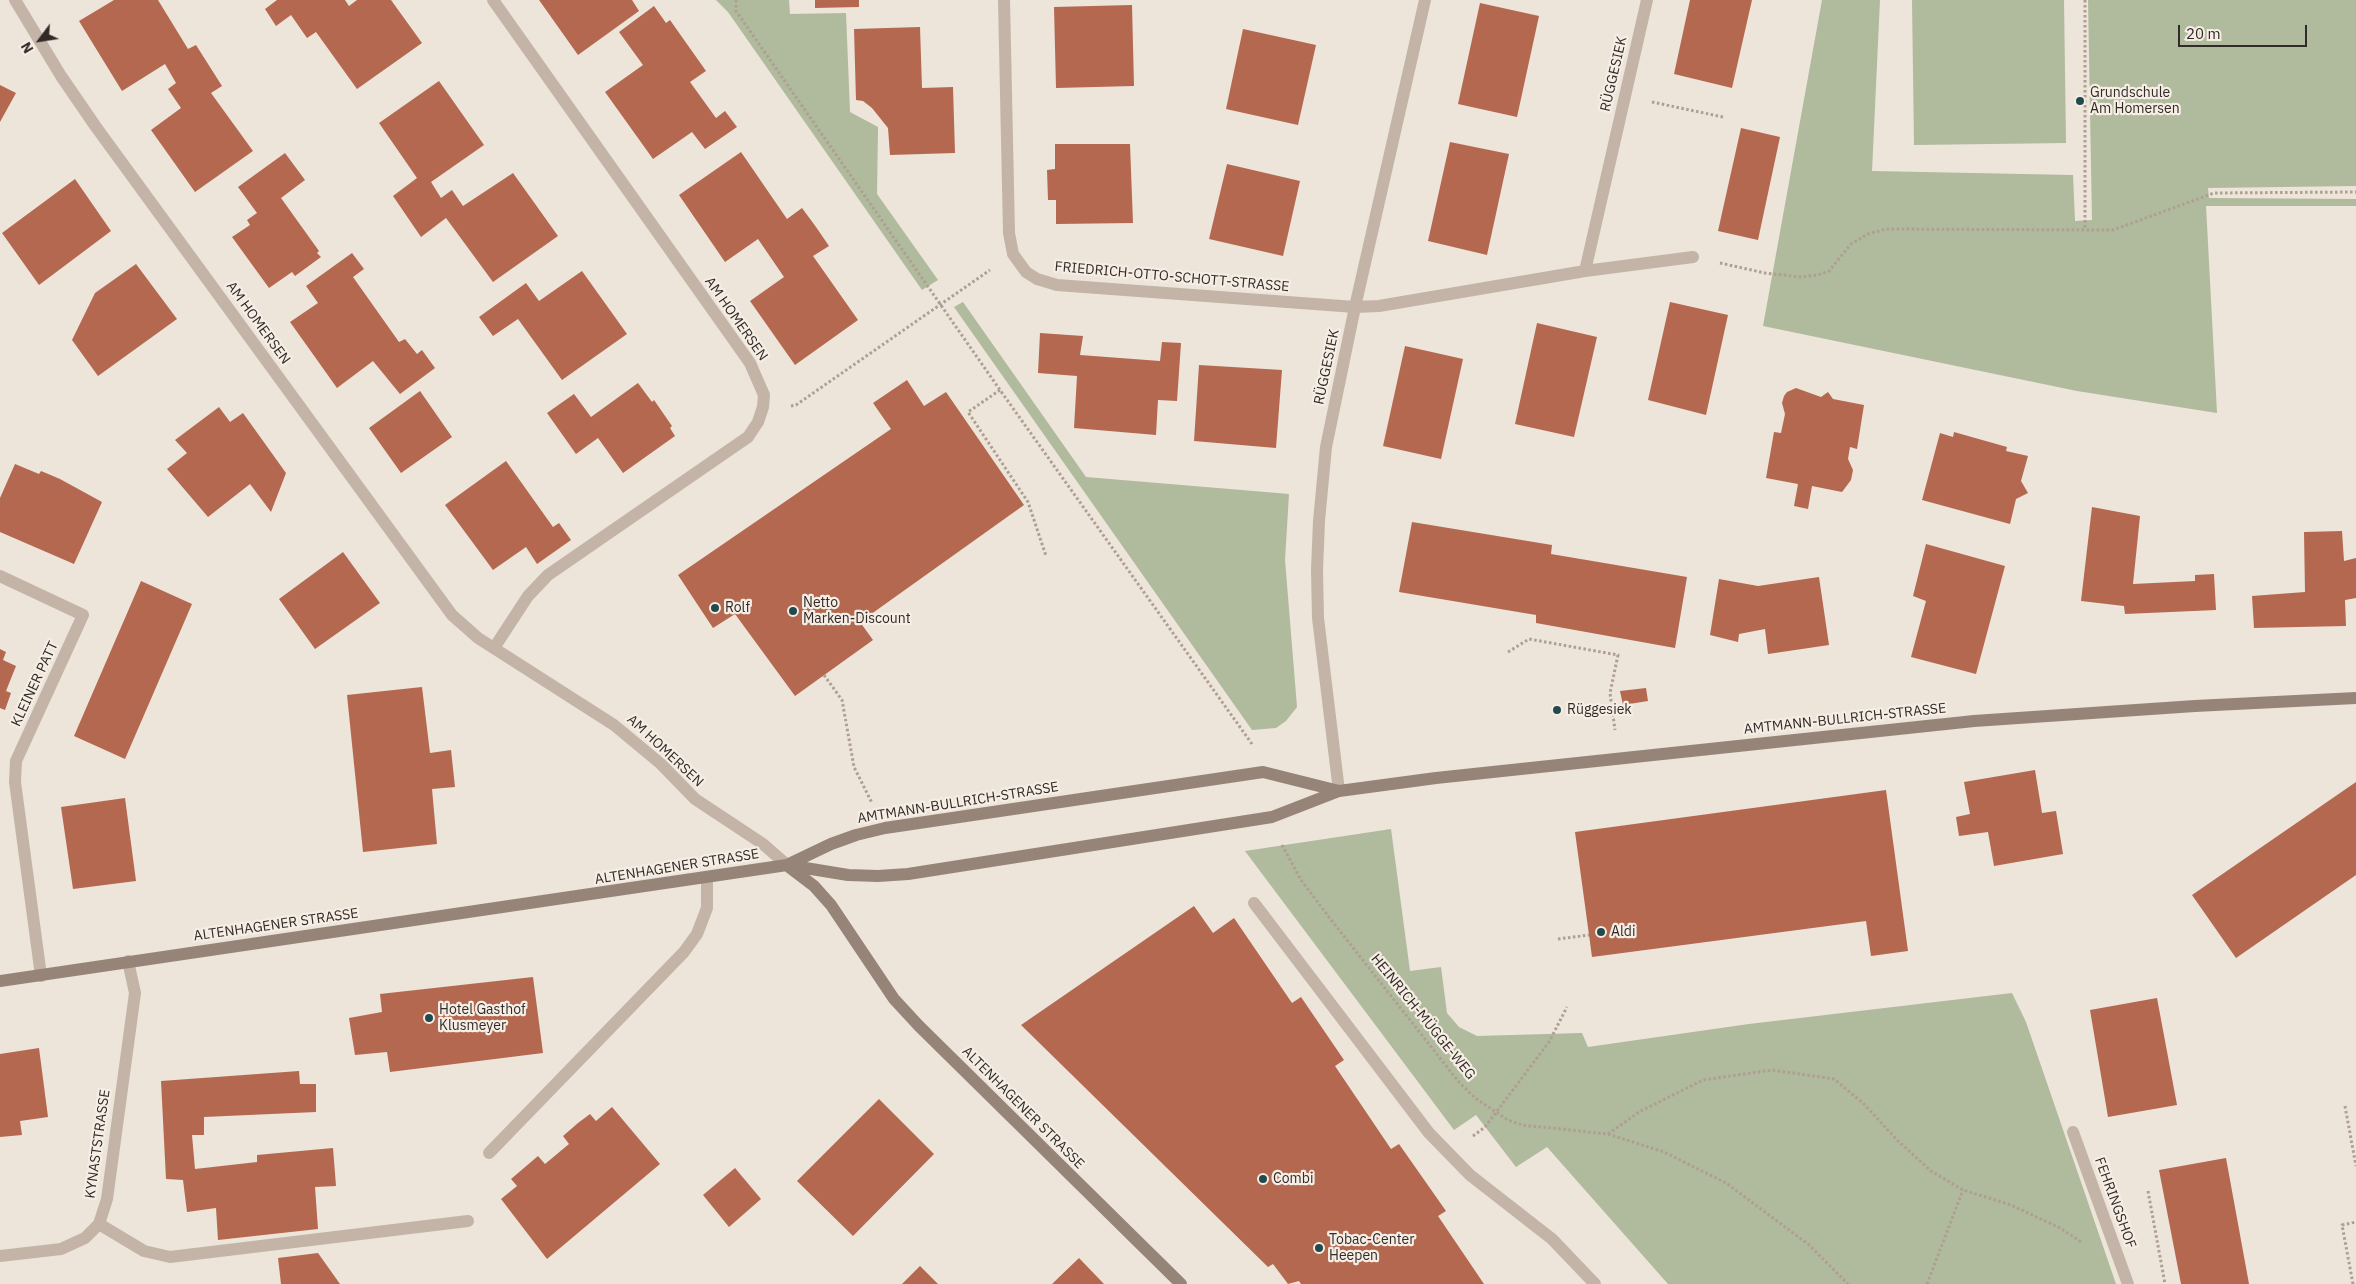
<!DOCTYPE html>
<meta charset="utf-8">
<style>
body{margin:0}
#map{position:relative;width:2356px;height:1284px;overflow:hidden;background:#ede4da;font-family:"IBM Plex Sans",sans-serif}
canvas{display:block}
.north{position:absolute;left:15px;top:15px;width:50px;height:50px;-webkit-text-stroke:4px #f6eee5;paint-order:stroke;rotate:239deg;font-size:14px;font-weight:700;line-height:20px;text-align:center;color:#312a27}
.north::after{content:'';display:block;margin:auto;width:18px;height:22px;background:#312a27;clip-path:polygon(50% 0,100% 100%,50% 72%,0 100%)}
.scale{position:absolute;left:2178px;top:25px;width:129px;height:22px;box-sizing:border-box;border:2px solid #312a27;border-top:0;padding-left:6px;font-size:15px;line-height:18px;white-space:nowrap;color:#312a27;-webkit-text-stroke:4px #f6eee5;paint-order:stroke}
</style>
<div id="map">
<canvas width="2356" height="1284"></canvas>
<div class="north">N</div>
<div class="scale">20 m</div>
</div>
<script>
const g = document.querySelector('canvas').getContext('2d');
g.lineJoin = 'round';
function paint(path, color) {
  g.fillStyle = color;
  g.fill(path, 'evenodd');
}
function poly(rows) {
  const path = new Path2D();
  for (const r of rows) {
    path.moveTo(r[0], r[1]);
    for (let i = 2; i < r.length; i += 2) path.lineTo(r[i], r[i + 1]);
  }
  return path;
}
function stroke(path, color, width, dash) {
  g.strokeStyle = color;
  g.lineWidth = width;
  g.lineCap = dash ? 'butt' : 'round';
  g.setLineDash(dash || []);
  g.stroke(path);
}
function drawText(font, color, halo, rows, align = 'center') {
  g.font = font + ' "IBM Plex Sans",sans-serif';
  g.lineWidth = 4.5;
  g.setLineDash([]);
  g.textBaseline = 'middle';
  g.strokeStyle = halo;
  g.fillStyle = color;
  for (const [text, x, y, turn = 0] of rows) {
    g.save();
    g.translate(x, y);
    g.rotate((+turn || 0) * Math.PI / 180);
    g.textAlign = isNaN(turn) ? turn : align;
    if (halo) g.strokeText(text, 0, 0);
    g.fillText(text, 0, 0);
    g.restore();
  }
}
const green = poly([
 [716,0,789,0,790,14,846,13,850,112,878,127,877,194,938,280,922,290,728,12],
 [1822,0,1880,0,1872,171,2073,175,2075,221,2092,220,2088,0,2356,0,2356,186,2208,188,2209,198,2356,199,2356,206,2206,206,2217,413,2077,391,1763,326],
 [1912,0,2064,0,2066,143,1914,145],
 [963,302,1086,477,1289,494,1285,560,1297,707,1286,721,1276,728,1252,730,954,307],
 [1391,829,1410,971,1441,967,1447,1013,1459,1027,1477,1036,1582,1033,1588,1047,1749,1024,2012,993,2026,1022,2116,1284,1668,1284,1547,1147,1516,1167,1476,1115,1454,1130,1245,851]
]);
const building = poly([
 [114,0,158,0,188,49,196,45,222,86,211,93,253,151,195,192,151,130,181,108,168,89,176,83,165,64,122,91,79,21],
 [277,0,345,0,349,6,357,0,391,0,422,43,357,89,316,32,307,38,291,15,276,26,265,9],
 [539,0,632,0,639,11,578,55],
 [815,0,859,0,859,7,815,8],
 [1690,0,1752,0,1732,88,1674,74],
 [1480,3,1539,16,1517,117,1458,104],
 [1132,5,1134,86,1056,88,1054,7],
 [654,6,666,23,670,20,706,71,690,82,716,118,725,111,737,127,705,149,692,132,653,159,605,92,643,65,619,32],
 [920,27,922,88,953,87,955,153,890,155,888,128,872,108,863,101,856,100,854,29],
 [1243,29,1316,45,1298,125,1226,109],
 [439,81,484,145,431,182,441,198,452,190,463,206,513,173,558,236,493,282,446,218,421,237,393,196,417,178,379,123],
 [0,85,16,93,0,122],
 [1741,128,1780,137,1758,240,1718,231],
 [1450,142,1509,154,1487,255,1428,241],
 [1055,144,1130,144,1133,223,1056,224,1056,200,1048,200,1047,170,1055,169],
 [741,152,787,219,802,208,816,227,829,246,813,256,858,320,795,365,750,301,784,277,758,239,725,262,679,195],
 [285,153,305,180,281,198,319,251,317,253,321,257,295,276,292,272,269,288,232,237,250,225,247,220,257,213,238,187],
 [1227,164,1300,181,1283,256,1209,239],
 [75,179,111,231,39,285,2,233],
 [352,253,364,269,353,277,399,342,405,339,417,354,422,350,435,368,400,394,373,361,337,388,290,322,318,303,306,286],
 [136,264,177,319,98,376,72,340,95,293],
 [582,271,627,334,562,380,518,319,493,336,479,317,526,283,539,301],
 [1670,302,1728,315,1706,415,1648,400],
 [1537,323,1597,337,1574,437,1515,424],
 [1040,333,1083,336,1080,355,1160,361,1162,342,1181,343,1177,401,1158,400,1156,435,1074,428,1077,376,1038,373],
 [1405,346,1463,359,1441,459,1383,446],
 [1199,365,1282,370,1276,448,1194,441],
 [907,380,924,406,946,392,1024,505,860,622,873,640,795,696,735,614,713,628,678,575,891,429,873,403],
 [638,383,652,402,654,400,672,426,670,428,675,436,623,473,598,438,576,454,547,413,574,394,591,417],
 [1796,388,1821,397,1828,392,1833,399,1864,405,1857,449,1850,447,1848,459,1853,470,1851,480,1842,492,1812,486,1808,509,1794,506,1798,484,1766,478,1774,432,1781,433,1785,414,1782,403,1784,396,1787,392],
 [420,391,452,437,401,473,369,428],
 [219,407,230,422,243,413,286,473,271,512,250,484,208,517,167,469,187,453,175,440],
 [1954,432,2007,447,2006,451,2028,456,2021,481,2028,493,2016,499,2010,524,1922,500,1940,433,1953,437],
 [506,461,553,527,559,523,571,540,537,564,526,547,493,570,445,505],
 [15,464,39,474,41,471,60,479,102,502,74,564,0,532,0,498],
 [2092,507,2140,516,2133,584,2195,581,2195,575,2214,574,2216,610,2125,614,2124,606,2081,601],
 [1412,522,1552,545,1551,554,1687,577,1675,648,1536,623,1536,615,1399,592],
 [2342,531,2344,561,2356,558,2356,598,2345,600,2346,626,2254,628,2252,596,2305,592,2304,532],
 [1926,544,2005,566,1976,674,1911,657,1926,601,1913,596],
 [343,552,380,603,315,649,279,599],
 [1819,577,1829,645,1768,654,1765,629,1739,634,1738,642,1710,635,1719,579,1758,586],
 [141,581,192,604,125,759,74,736],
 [0,649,6,652,3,660,16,666,6,691,11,693,5,710,0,708],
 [422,687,430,753,451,750,455,787,432,789,437,844,363,852,347,695],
 [1646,688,1648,701,1623,705,1620,691],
 [2035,770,2042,813,2056,811,2063,854,1994,866,1988,832,1959,836,1956,817,1970,814,1964,782],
 [2356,782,2356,875,2236,958,2192,895],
 [1886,790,1908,951,1871,956,1866,921,1592,957,1575,832],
 [125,798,136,881,73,889,61,807],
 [1194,906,1213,933,1234,918,1292,1003,1301,997,1344,1060,1335,1066,1391,1149,1399,1144,1446,1211,1438,1216,1484,1284,1301,1284,1299,1281,1288,1284,1273,1264,1268,1267,1021,1025],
 [533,977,543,1053,390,1072,387,1052,355,1055,349,1018,382,1012,380,994],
 [2157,998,2177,1105,2108,1117,2090,1010],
 [39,1048,48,1117,20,1121,22,1135,0,1137,0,1054],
 [299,1071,300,1084,316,1084,316,1112,204,1117,204,1135,192,1135,195,1169,257,1162,257,1155,333,1148,336,1186,315,1187,318,1229,218,1240,216,1208,187,1212,183,1180,166,1179,161,1081],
 [879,1099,934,1154,853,1236,797,1181],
 [612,1107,660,1164,547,1259,501,1199,517,1186,511,1179,538,1156,545,1164,569,1144,563,1136,578,1123,590,1114,596,1121],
 [2226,1158,2249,1284,2181,1284,2159,1170],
 [735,1168,761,1199,729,1227,703,1195],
 [318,1253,340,1284,281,1284,278,1258],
 [1079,1258,1104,1284,1052,1284],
 [920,1266,938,1284,902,1284]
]);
const path = poly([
 [736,0,736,11,1000,390,1252,744],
 [2085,0,2085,229],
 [1652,102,1723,117],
 [1720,263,1765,273,1801,277,1818,275,1829,271,1851,244,1868,234,1886,229,2113,230,2214,193,2356,192],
 [1000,390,968,412,1028,502,1046,556],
 [791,406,796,405,990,270],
 [1508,652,1529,639,1618,655,1610,693,1615,730],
 [824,675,842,700,854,767,872,803],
 [1282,845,1301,880,1332,921,1458,1081,1475,1098,1508,1120,1522,1125,1608,1134,1664,1152,1726,1183,1808,1244,1848,1284],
 [1558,939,1589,935],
 [2345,1106,2356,1166],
 [1608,1134,1639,1112,1703,1080,1772,1070,1834,1079,1864,1104,1897,1140,1931,1171,1963,1190,2011,1205,2060,1228,2081,1242],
 [1473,1136,1485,1127,1549,1042,1567,1007],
 [2148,1191,2165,1284],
 [1927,1284,1963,1190],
 [2353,1284,2342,1225,2356,1222]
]);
const lane = poly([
 [1585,271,1647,0],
 [1355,307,1379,306,1585,271,1693,257],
 [1254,903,1429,1133,1470,1175,1552,1239,1595,1284],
 [489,1153,684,952,697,934,707,908,707,877],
 [99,1224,144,1251,170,1257,468,1221]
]);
const street = poly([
 [15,0,61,76,96,127,452,615,478,638,614,725,661,764,695,799,763,844,787,865],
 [493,0,750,363,764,395,763,407,758,422,748,437,548,575,528,596,494,648],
 [1004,0,1009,233,1013,254,1026,272,1037,279,1057,285,1355,307],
 [0,576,83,615,16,761,15,782,41,976],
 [1339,791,1318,618,1317,570,1319,521,1326,447,1355,307,1425,0],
 [2073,1132,2128,1284],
 [0,1256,61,1249,85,1238,99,1224,107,1199,135,993,128,961]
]);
const secondary = poly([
 [787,865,848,875,878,876,908,874,1272,817,1339,791,1436,778,1974,721,2195,706,2356,698],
 [789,867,814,886,831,905,894,999,919,1026,1181,1284],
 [0,981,787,865,831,844,856,835,885,828,1263,772,1339,791]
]);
const markers = [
 [2080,101,5,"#224a4c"],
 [715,608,5,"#224a4c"],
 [793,611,5,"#224a4c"],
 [1557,710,5,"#224a4c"],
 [1601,932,5,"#224a4c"],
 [429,1018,5,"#224a4c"],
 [1263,1179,5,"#224a4c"],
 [1319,1248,5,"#224a4c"]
];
const streetNames = [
 ["RÜGGESIEK",1614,74,-77],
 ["FRIEDRICH-OTTO-SCHOTT-STRASSE",1172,277,5],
 ["AM HOMERSEN",736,319,55],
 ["AM HOMERSEN",258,323,54],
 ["RÜGGESIEK",1327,367,-78],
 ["KLEINER PATT",35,684,-65],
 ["AMTMANN-BULLRICH-STRASSE",1845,719,-6],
 ["AM HOMERSEN",665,751,43],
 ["AMTMANN-BULLRICH-STRASSE",958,803,-9],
 ["ALTENHAGENER STRASSE",677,867,-9],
 ["ALTENHAGENER STRASSE",276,925,-8],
 ["HEINRICH-MÜGGE-WEG",1423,1017,51],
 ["ALTENHAGENER STRASSE",1023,1108,45],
 ["KYNASTSTRASSE",98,1144,-82],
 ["FEHRINGSHOF",2115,1203,70]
];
const poiNames = [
 ["Grundschule",2090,93],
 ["Am Homersen",2090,109],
 ["Netto",803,603],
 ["Marken-Discount",803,619],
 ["Rolf",725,608],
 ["Rüggesiek",1567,710],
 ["Aldi",1611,932],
 ["Hotel Gasthof",439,1010],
 ["Klusmeyer",439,1026],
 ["Combi",1273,1179],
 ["Tobac-Center",1329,1240],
 ["Heepen",1329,1256]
];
paint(green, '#b0ba9c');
paint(building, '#b46850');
stroke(path, '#af9e92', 3, [2.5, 2.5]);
stroke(lane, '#c3b4a7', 12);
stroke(street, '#c3b4a7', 12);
stroke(secondary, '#968479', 12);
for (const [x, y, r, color] of markers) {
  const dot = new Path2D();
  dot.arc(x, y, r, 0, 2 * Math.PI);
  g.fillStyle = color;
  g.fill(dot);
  stroke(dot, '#f6eee5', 2);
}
drawText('14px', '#312a27', '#f6eee5', streetNames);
drawText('14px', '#312a27', '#f6eee5', poiNames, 'left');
</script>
